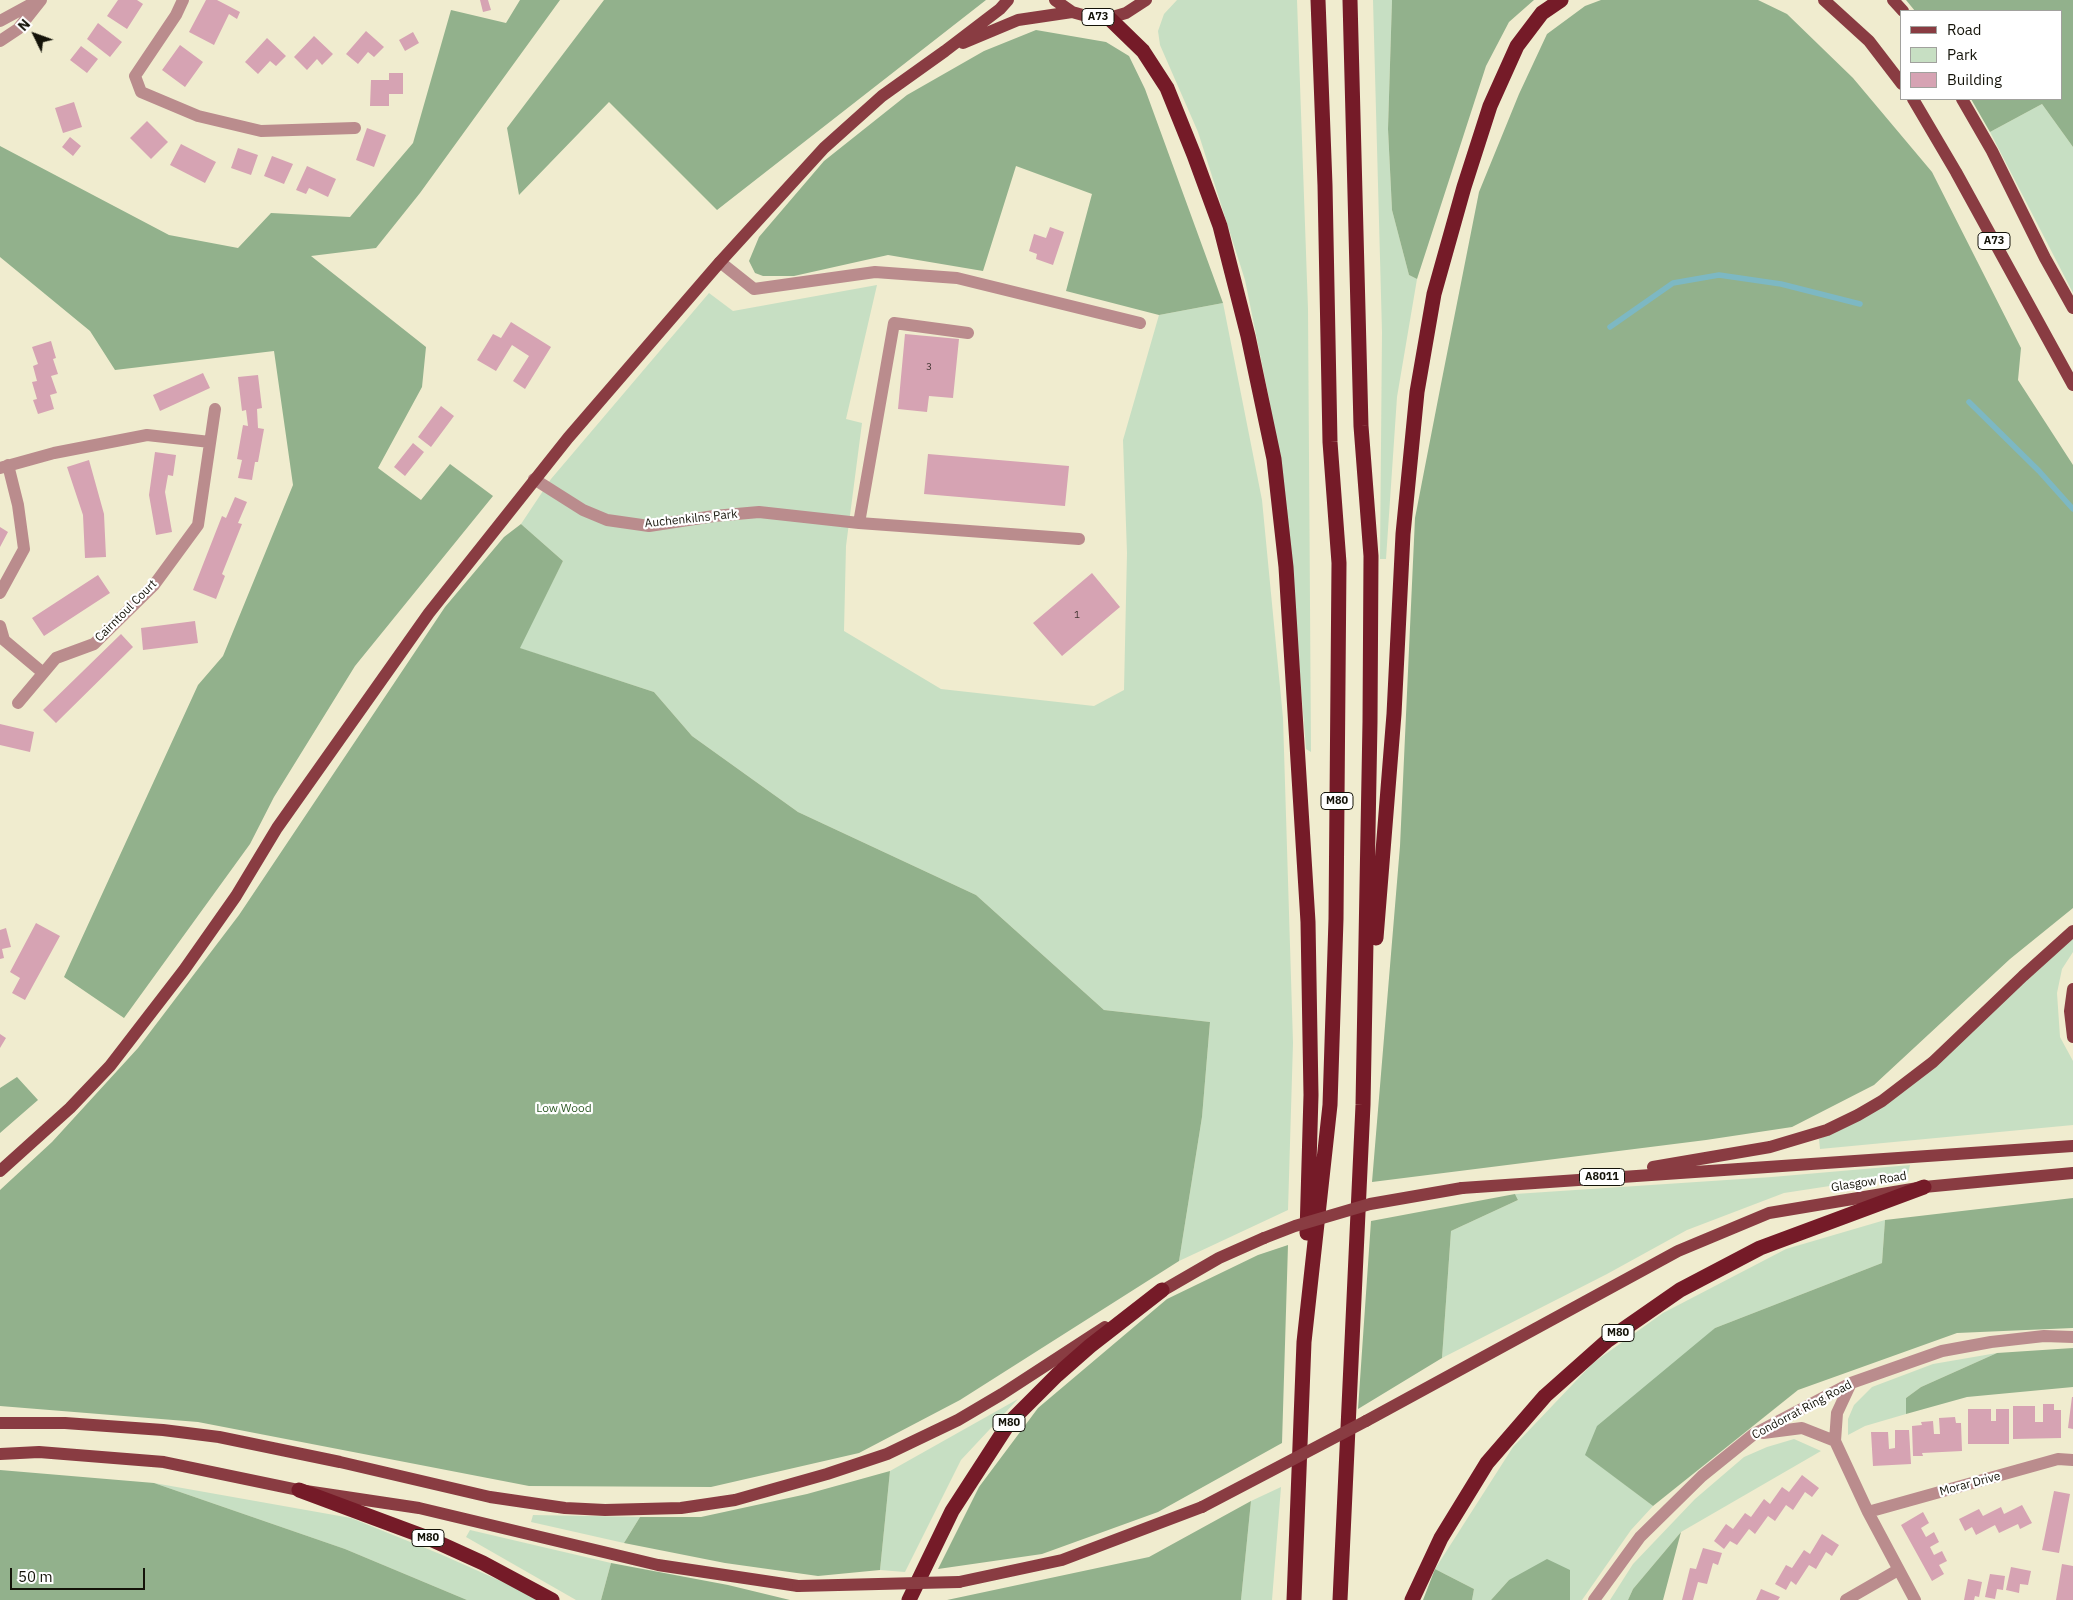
<!DOCTYPE html>
<style>
body{margin:0}
#map{position:relative;width:2073px;height:1600px;overflow:hidden;background:#f0eccf;font-family:"IBM Plex Sans",sans-serif}
canvas{display:block}
.legend{position:absolute;left:1900px;top:10px;width:162px;height:90px;box-sizing:border-box;background:#fff;border:1px solid #a1a19d;margin:0;padding:6px 9px;list-style:none;font-size:15px;color:#141309}
.legend li{display:flex;align-items:center;gap:10px;height:25px}
.legend b{width:25px;border:1px solid #a1a19d}
.north{position:absolute;left:10px;top:10px;width:50px;height:50px;-webkit-text-stroke:4px #fff;paint-order:stroke;rotate:312deg;font-size:14px;font-weight:700;line-height:20px;text-align:center;color:#141309}
.north::after{content:'';display:block;margin:auto;width:18px;height:22px;background:#141309;clip-path:polygon(50% 0,100% 100%,50% 72%,0 100%)}
.scale{position:absolute;left:10px;top:1568px;width:135px;height:22px;box-sizing:border-box;border:2px solid #141309;border-top:0;padding-left:6px;font-size:15px;line-height:18px;white-space:nowrap;color:#141309;-webkit-text-stroke:4px #fff;paint-order:stroke}
</style>
<div id="map">
<canvas width="2073" height="1600"></canvas>
<ul class="legend">
<li><b style="height:6px;background:#893c42"></b>Road</li>
<li><b style="height:14px;background:#c7dfc3"></b>Park</li>
<li><b style="height:14px;background:#d6a3b3"></b>Building</li>
</ul>
<div class="north">N</div>
<div class="scale">50 m</div>
</div>
<script>
const g = document.querySelector('canvas').getContext('2d');
g.lineJoin = 'round';
function paint(path, color) {
  g.fillStyle = color;
  g.fill(path, 'evenodd');
}
function poly(rows) {
  const path = new Path2D();
  for (const r of rows) {
    path.moveTo(r[0], r[1]);
    for (let i = 2; i < r.length; i += 2) path.lineTo(r[i], r[i + 1]);
  }
  return path;
}
function stroke(path, color, width, dash) {
  g.strokeStyle = color;
  g.lineWidth = width;
  g.lineCap = dash ? 'butt' : 'round';
  g.setLineDash(dash || []);
  g.stroke(path);
}
function drawText(font, color, halo, rows, align = 'center') {
  g.font = font + ' "IBM Plex Sans",sans-serif';
  g.lineWidth = 4.5;
  g.setLineDash([]);
  g.textBaseline = 'middle';
  g.strokeStyle = halo;
  g.fillStyle = color;
  for (const [text, x, y, turn = 0] of rows) {
    g.save();
    g.translate(x, y);
    g.rotate((+turn || 0) * Math.PI / 180);
    g.textAlign = isNaN(turn) ? turn : align;
    if (halo) g.strokeText(text, 0, 0);
    g.fillText(text, 0, 0);
    g.restore();
  }
}
const green = poly([
 [1177,0,1297,0,1308,309,1311,752,1306,749,1289,537,1269,399,1245,280,1198,132,1160,45,1158,31,1164,14],
 [1373,0,1392,0,1388,129,1392,210,1409,275,1417,279,1397,397,1386,559,1380,559,1382,332],
 [2042,104,2073,147,2073,293,1990,132],
 [877,285,846,419,862,423,846,546,844,631,941,689,1094,706,1124,690,1127,553,1123,440,1159,315,1223,303,1262,500,1283,718,1293,1043,1288,1210,1179,1261,1202,1117,1210,1022,1104,1010,976,895,798,812,692,736,654,692,519,648,563,561,521,524,551,479,709,293,733,311],
 [2073,936,2073,952,2062,969,2057,993,2060,1037,2073,1061,2073,1125,1820,1149,1819,1139,1853,1123],
 [1910,1165,1908,1174,1784,1193,1687,1230,1607,1274,1442,1358,1451,1231,1518,1200,1515,1194,1772,1177],
 [1885,1220,1882,1263,1715,1328,1586,1455,1653,1506,1631,1530,1582,1600,1570,1600,1570,1570,1509,1580,1491,1600,1472,1600,1474,1589,1435,1569,1513,1447,1593,1363,1663,1313,1786,1249],
 [1997,1353,1921,1387,1906,1398,1906,1414,1865,1426,1848,1435,1848,1419,1854,1405,1872,1387,1933,1364],
 [1018,1399,961,1460,905,1572,880,1570,890,1471],
 [1794,1439,1821,1451,1681,1532,1633,1589,1628,1600,1610,1600,1633,1564,1695,1499,1744,1457,1767,1447],
 [154,1483,351,1518,440,1554,530,1594,538,1600,467,1600,345,1549],
 [1281,1487,1272,1600,1241,1600,1251,1501],
 [533,1515,640,1517,624,1543,531,1522],
 [470,1530,611,1563,601,1600,576,1600,466,1537]
]);
const forest = poly([
 [520,0,560,0,420,193,376,248,311,256,426,347,422,387,378,468,421,500,450,464,493,496,355,666,274,797,250,844,124,1018,64,977,198,685,223,656,293,485,274,351,115,370,90,331,0,257,0,146,169,235,238,248,271,213,350,217,413,143,451,10,506,23],
 [604,0,986,0,717,210,609,102,519,195,507,128],
 [1392,0,1534,0,1509,22,1486,66,1417,279,1409,275,1392,210,1388,129],
 [1601,0,1758,0,1787,14,1853,78,1932,172,2021,348,2018,380,2073,465,2073,908,2010,959,1874,1085,1792,1127,1706,1140,1372,1182,1400,846,1415,518,1441,384,1479,192,1519,94,1547,34,1585,6],
 [1906,0,2073,0,2073,147,2042,104,1990,132,1971,99,2062,99,2062,11,1915,11],
 [1036,30,1106,42,1129,56,1145,89,1223,303,1159,315,1066,291,1092,194,1016,166,983,271,888,255,794,276,763,276,755,273,749,261,759,237,824,161,907,95,984,51],
 [521,524,563,561,520,648,654,692,692,736,798,812,976,895,1104,1010,1210,1022,1202,1117,1179,1261,960,1400,859,1453,711,1487,529,1486,198,1422,0,1406,0,1190,52,1142,138,1048,239,915,445,607,504,537],
 [17,1077,38,1100,0,1133,0,1088],
 [1515,1194,1518,1200,1451,1231,1442,1358,1358,1409,1371,1221],
 [2073,1198,2073,1328,1957,1333,1798,1390,1653,1506,1585,1455,1597,1426,1715,1328,1882,1263,1885,1220],
 [1288,1245,1282,1443,1158,1512,1042,1554,938,1569,979,1487,1038,1408,1167,1299,1258,1255],
 [2073,1348,2073,1387,1967,1397,1906,1414,1906,1398,1921,1387,1997,1353],
 [0,1470,154,1483,345,1549,467,1600,0,1600],
 [890,1471,880,1570,818,1576,725,1563,624,1543,640,1517,701,1517,807,1494],
 [1251,1501,1241,1600,947,1600,1149,1557],
 [1681,1532,1663,1600,1628,1600,1633,1589],
 [1547,1559,1570,1570,1570,1600,1491,1600,1509,1580],
 [611,1563,728,1585,790,1600,601,1600],
 [1435,1569,1474,1589,1472,1600,1423,1600]
]);
const stream = poly([
 [1610,327,1673,283,1719,275,1781,284,1860,304],
 [1969,402,2039,471,2073,509]
]);
const building = poly([
 [118,0,137,0,143,4,127,29,107,16],
 [206,0,217,0,240,12,237,19,229,14,214,45,189,32],
 [480,0,488,0,491,10,483,12],
 [98,23,122,42,110,57,87,39],
 [366,31,384,47,374,57,368,52,358,64,346,54],
 [413,32,419,43,405,51,399,40],
 [314,36,333,54,322,65,317,59,307,70,294,57],
 [267,38,286,56,276,66,270,61,258,74,245,62],
 [180,45,203,62,185,87,162,70],
 [81,46,98,59,87,73,70,60],
 [389,73,403,73,403,94,389,94,389,106,370,106,371,80,389,80],
 [74,102,82,127,63,133,55,108],
 [147,121,168,142,151,159,130,138],
 [367,128,386,135,374,167,356,160],
 [70,137,81,146,73,156,62,147],
 [181,144,216,162,205,183,170,165],
 [238,148,258,155,251,175,231,168],
 [272,156,293,164,284,184,264,176],
 [307,166,336,179,328,197,309,188,306,194,296,190],
 [1050,227,1064,232,1053,265,1036,259,1037,254,1029,251,1034,234,1046,238],
 [511,322,551,347,525,389,513,381,529,356,512,345,496,371,477,360,493,334,501,338],
 [905,334,959,339,953,398,929,396,927,412,898,409],
 [51,341,56,358,53,359,58,374,51,376,57,393,50,395,54,409,38,414,33,400,37,399,32,382,37,381,33,366,38,364,32,347],
 [203,373,210,388,160,411,153,395],
 [258,375,262,408,257,409,258,428,264,429,258,462,255,462,252,480,238,478,242,460,237,459,243,425,248,426,246,410,242,411,238,377],
 [441,406,454,416,431,447,418,437],
 [413,443,424,452,405,476,394,467],
 [155,452,176,455,173,476,168,475,165,492,172,532,156,535,149,495],
 [928,454,1069,466,1065,506,924,494],
 [89,460,104,514,106,557,85,558,83,515,67,467],
 [235,497,247,502,238,523,242,524,222,574,225,576,216,599,193,590,222,516,226,518],
 [0,527,8,532,0,547],
 [1092,573,1120,607,1062,656,1033,623],
 [98,575,110,593,44,636,32,618],
 [195,621,198,643,143,650,141,628],
 [121,634,133,647,56,723,43,710],
 [0,724,34,732,30,752,0,745],
 [36,923,60,936,25,1000,12,993,20,978,10,972],
 [6,928,11,947,2,949,4,958,0,959,0,930],
 [0,1034,6,1038,0,1048],
 [2072,1397,2073,1397,2073,1429,2068,1428],
 [2043,1404,2054,1404,2054,1410,2061,1410,2061,1438,2013,1439,2013,1406,2035,1406,2035,1422,2043,1422],
 [1968,1409,1991,1409,1991,1421,1996,1421,1996,1409,2009,1409,2009,1444,1968,1444],
 [1955,1417,1956,1423,1961,1423,1962,1451,1922,1453,1923,1456,1913,1456,1912,1426,1922,1425,1921,1422,1933,1421,1934,1434,1940,1434,1939,1418],
 [1895,1430,1909,1430,1911,1464,1873,1466,1871,1432,1888,1432,1889,1449,1895,1448],
 [1802,1475,1819,1488,1812,1497,1805,1492,1793,1510,1786,1505,1775,1521,1768,1516,1755,1534,1749,1529,1737,1545,1730,1541,1724,1549,1714,1541,1726,1524,1733,1529,1745,1513,1751,1517,1764,1499,1770,1504,1782,1487,1789,1492],
 [2054,1491,2070,1494,2059,1553,2042,1550],
 [2022,1505,2032,1523,2020,1529,2018,1524,1999,1533,1995,1525,1976,1535,1972,1527,1965,1531,1959,1519,1979,1509,1983,1516,2001,1507,2004,1514],
 [1923,1512,1929,1523,1921,1528,1926,1537,1934,1532,1939,1542,1930,1547,1934,1555,1942,1551,1947,1561,1939,1565,1944,1574,1932,1581,1901,1525],
 [1822,1534,1839,1545,1832,1556,1826,1552,1816,1569,1809,1565,1796,1585,1791,1581,1786,1590,1775,1584,1786,1565,1792,1568,1804,1550,1810,1554],
 [1703,1548,1722,1553,1718,1565,1713,1563,1707,1584,1698,1582,1693,1600,1682,1600,1690,1568,1696,1569],
 [2062,1564,2073,1566,2073,1600,2056,1600],
 [2011,1567,2031,1571,2028,1585,2020,1584,2019,1593,2006,1590],
 [1990,1574,2005,1576,2003,1590,1997,1589,1995,1599,1985,1597],
 [1968,1579,1982,1582,1979,1597,1975,1596,1974,1600,1964,1600],
 [1761,1589,1780,1597,1778,1600,1756,1600]
]);
const minor = poly([
 [183,0,176,15,135,76,141,92,198,116,261,131,355,128],
 [0,21,37,1],
 [0,41,18,29,41,0],
 [720,262,754,289,875,272,957,278,1140,323],
 [0,468,54,453,147,435,210,442],
 [534,479,583,510,607,520,649,526,714,516,759,512,859,523,1079,539],
 [859,523,894,323,968,333],
 [0,593,24,549,18,505,8,465],
 [0,626,4,640,42,672],
 [18,703,56,658,94,644,154,585,198,525,215,409],
 [1851,1383,1837,1413,1835,1441,1868,1512,1915,1600],
 [1763,1433,1802,1428,1835,1441],
 [1868,1512,2058,1459,2073,1460],
 [1594,1600,1640,1537,1702,1476,1754,1434,1851,1383,1942,1351,1991,1342,2044,1336,2073,1337],
 [1846,1600,1898,1570]
]);
const major = poly([
 [1055,0,1072,12,1090,17,1109,18,1126,13,1146,0],
 [1824,0,1869,41,1902,84],
 [1893,0,1903,11],
 [963,43,1018,20,1072,12],
 [1913,99,1956,172,2073,385],
 [1962,99,1992,151,2045,258,2073,308],
 [2073,989,2070,1011,2073,1037],
 [1653,1167,1770,1147,1827,1130,1858,1115,1882,1101,1933,1062,2023,976,2073,931],
 [0,1171,70,1108,110,1066,184,970,236,896,277,828,429,613,568,438,720,262,824,148,882,96,945,51,1000,9,1008,0],
 [1462,1188,2073,1146],
 [1155,1295,1219,1258,1264,1238],
 [1366,1421,1678,1251,1769,1213,1924,1187,2073,1173],
 [0,1423,65,1423,163,1430,219,1437,340,1462,490,1497,565,1508,605,1510,681,1508,735,1500,827,1474,887,1454,958,1420,1002,1394,1105,1327],
 [0,1454,39,1452,164,1462,299,1490,419,1508,658,1565,798,1586],
 [959,1582,1062,1560,1202,1507]
]);
const highway = poly([
 [1109,18,1143,51,1167,88,1194,155,1220,226,1248,336,1274,459,1286,567,1308,922,1311,1095,1307,1233],
 [1376,938,1394,714,1403,534,1417,392,1434,294,1464,187,1490,106,1517,46,1542,13,1561,0],
 [299,1490,428,1538,483,1563,552,1600],
 [909,1600,952,1511,1009,1423,1057,1375,1090,1346,1162,1290],
 [1294,1600,1304,1342,1330,1105,1336,919,1339,563,1330,442,1325,185,1318,0],
 [1340,1600,1363,1105,1370,722,1371,556,1361,426,1350,0],
 [1412,1600,1441,1538,1487,1463,1545,1396,1608,1340,1680,1290,1760,1248,1924,1187]
]);
const majorBridge = poly([
 [1264,1238,1295,1226,1370,1204,1462,1188],
 [1202,1507,1366,1421],
 [798,1586,959,1582]
]);
const numberNames = [
 ["3",929,367],
 ["1",1077,615]
];
const shields = [
 [1098,17,32],
 [1994,241,32],
 [1337,801,32],
 [1602,1177,45],
 [1618,1333,32],
 [1009,1423,32],
 [428,1538,32]
];
const shieldNames = [
 ["A73",1098,17],
 ["A73",1994,241],
 ["M80",1337,801],
 ["A8011",1602,1177],
 ["M80",1618,1333],
 ["M80",1009,1423],
 ["M80",428,1538]
];
const streetNames = [
 ["Auchenkilns Park",691,519,-6],
 ["Cairntoul Court",126,611,-45],
 ["Glasgow Road",1869,1182,-9],
 ["Condorrat Ring Road",1802,1410,-28],
 ["Morar Drive",1970,1484,-15]
];
const parkNames = [
 ["Low Wood",564,1109]
];
paint(green, '#c7dfc3');
paint(forest, '#92b18c');
stroke(stream, '#7db8c3', 5.5);
paint(building, '#d6a3b3');
stroke(minor, '#ba8c8d', 12);
stroke(major, '#893c42', 12);
stroke(highway, '#751b28', 15);
stroke(majorBridge, '#893c42', 12);
drawText('10px', '#443734', null, numberNames);
for (const [x, y, w] of shields) {
  const box = new Path2D();
  box.roundRect(x - w / 2, y - 8.5, w, 17, 4);
  g.fillStyle = '#fff';
  g.fill(box);
  stroke(box, '#141309', 1);
}
drawText('bold 11px', '#141309', null, shieldNames);
drawText('12px', '#141309', '#fff', streetNames);
drawText('12px', '#315d2a', '#fff', parkNames);
</script>
